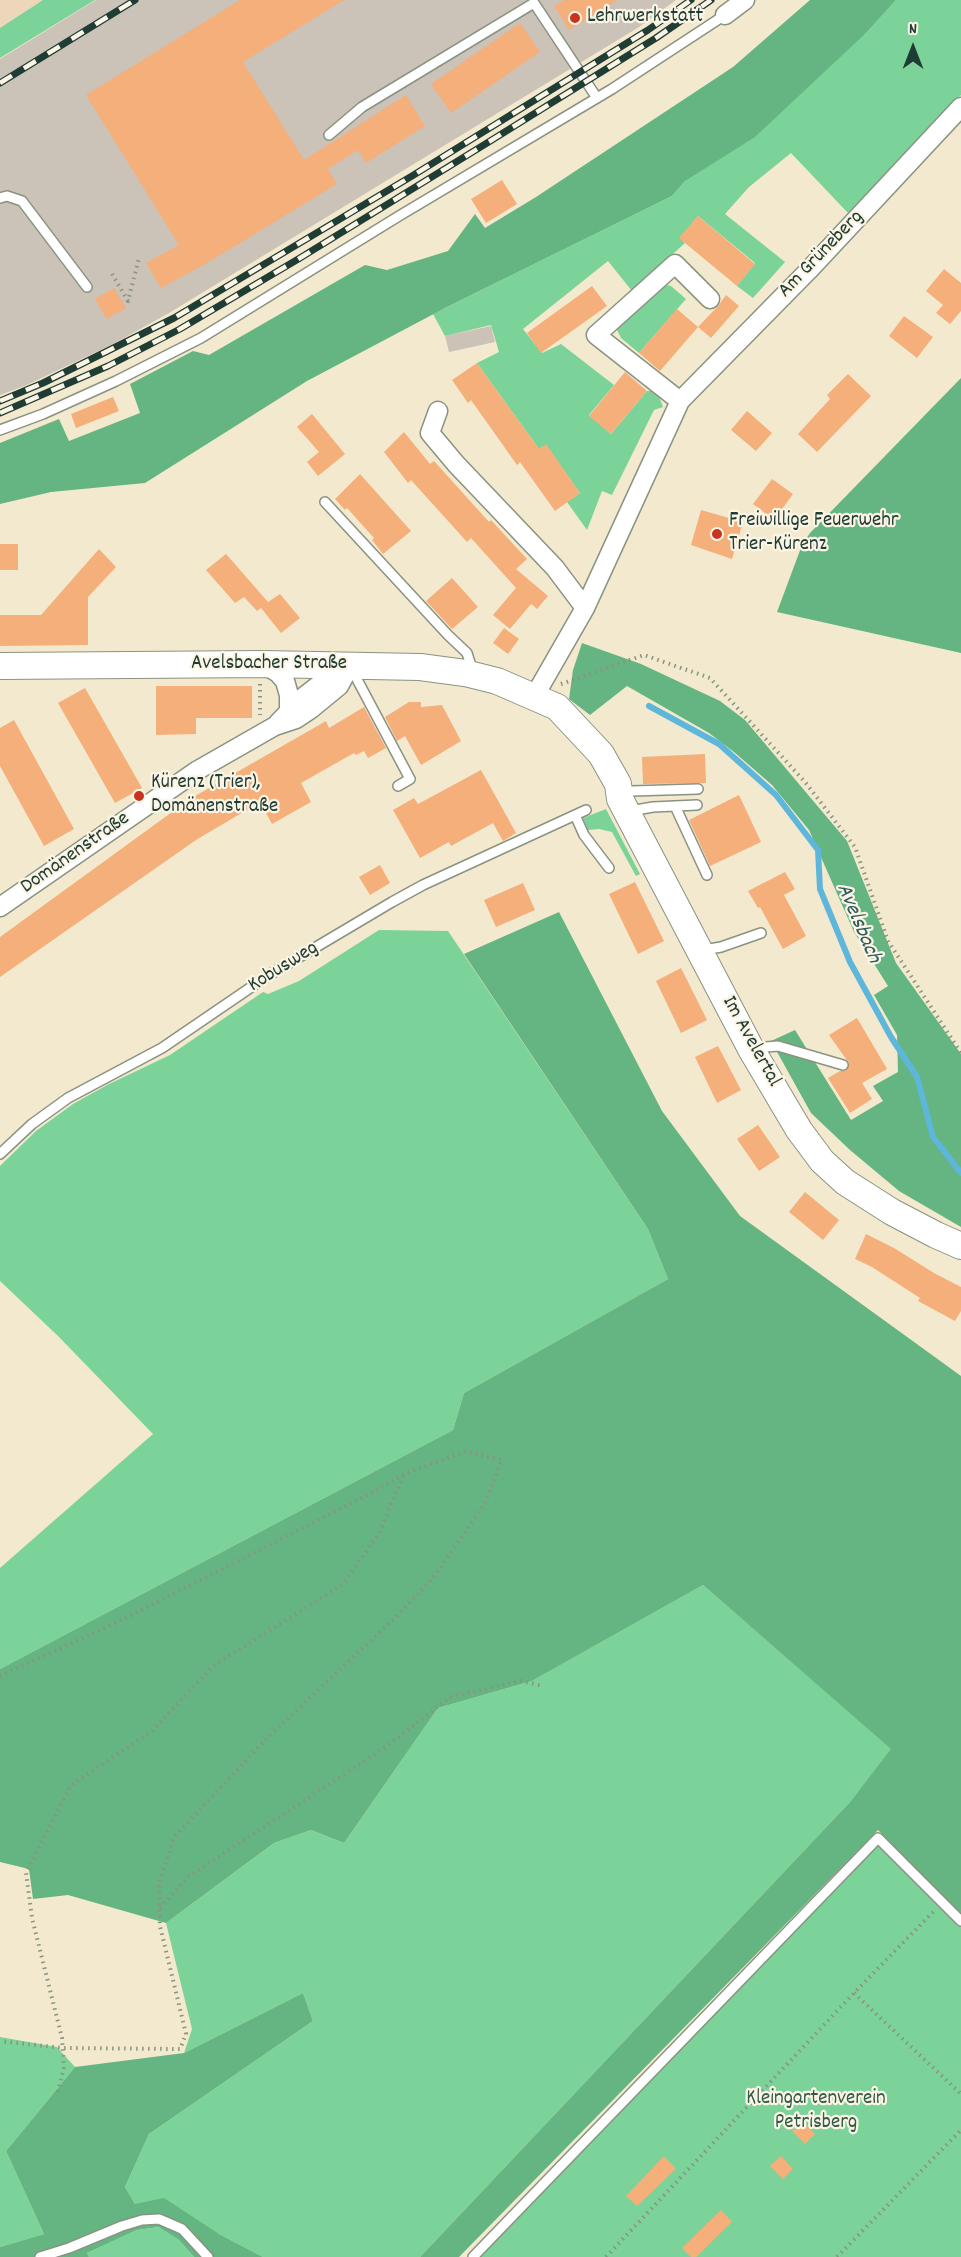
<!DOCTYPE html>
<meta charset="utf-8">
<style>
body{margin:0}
#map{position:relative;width:961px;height:2257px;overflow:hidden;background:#f3e9ce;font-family:Dekko,sans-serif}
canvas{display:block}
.north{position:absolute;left:883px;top:18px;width:60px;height:60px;-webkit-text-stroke:4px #fcf5e5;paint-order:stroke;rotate:0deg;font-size:16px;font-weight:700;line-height:24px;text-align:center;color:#1f3d34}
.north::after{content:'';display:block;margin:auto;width:21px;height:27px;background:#1f3d34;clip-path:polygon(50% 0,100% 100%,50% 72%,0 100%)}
</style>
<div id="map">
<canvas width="961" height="2257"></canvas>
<div class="north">N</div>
</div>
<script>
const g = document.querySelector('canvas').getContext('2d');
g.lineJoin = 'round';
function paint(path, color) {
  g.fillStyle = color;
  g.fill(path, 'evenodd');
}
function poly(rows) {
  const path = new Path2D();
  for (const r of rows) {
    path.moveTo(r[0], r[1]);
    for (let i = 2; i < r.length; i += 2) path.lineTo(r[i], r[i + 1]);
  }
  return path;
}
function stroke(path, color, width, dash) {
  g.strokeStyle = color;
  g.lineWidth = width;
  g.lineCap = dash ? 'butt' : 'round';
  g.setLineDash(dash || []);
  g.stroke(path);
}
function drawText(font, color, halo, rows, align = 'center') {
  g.font = font + ' Dekko,sans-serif';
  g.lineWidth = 4.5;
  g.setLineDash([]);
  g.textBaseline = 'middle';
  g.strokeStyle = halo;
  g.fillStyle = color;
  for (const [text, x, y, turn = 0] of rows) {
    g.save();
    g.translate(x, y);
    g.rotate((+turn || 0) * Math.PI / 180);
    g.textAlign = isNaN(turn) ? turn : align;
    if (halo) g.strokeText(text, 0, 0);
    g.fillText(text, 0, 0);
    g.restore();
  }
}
const built = poly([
 [0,0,43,0,0,28]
]);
const industrial = poly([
 [96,0,676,0,639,27,169,313,115,343,27,385,0,395,0,59],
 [491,326,495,342,449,352,445,336]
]);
const green = poly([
 [43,0,95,0,0,58,0,28],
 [896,0,961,0,961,95,848,213,791,153,749,187,725,214,785,262,753,298,737,286,755,263,698,216,680,238,685,243,632,291,608,261,523,329,542,353,561,344,614,385,589,415,611,434,647,391,657,391,663,407,654,410,612,495,602,491,587,530,567,502,580,493,546,445,539,449,477,363,499,352,491,325,445,336,433,314,672,196,685,181,868,31],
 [666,285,671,286,686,299,639,353,621,338,617,330,620,319,655,287],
 [606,809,640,874,636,876,612,832,599,829,588,830,583,818],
 [379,930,448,931,648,1229,668,1279,464,1393,453,1430,0,1669,0,1568,153,1434,58,1336,0,1281,0,1166,36,1131,73,1104,109,1084,170,1055,263,992,268,994,299,981],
 [703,1585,892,1749,850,1802,420,2257,263,2257,219,2234,135,2204,125,2187,149,2134,313,2021,303,1993,184,2053,192,2029,166,1923,274,1843,311,1830,344,1843,438,1708,532,1681],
 [878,1836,961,1922,961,2257,479,2257],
 [0,2037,57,2047,75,2067,6,2151,44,2234,0,2247],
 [160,2227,179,2240,194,2257,89,2257,87,2253,137,2230]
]);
const forest = poly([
 [810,0,896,0,868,31,755,137,685,181,672,196,445,308,307,381,145,483,51,492,0,504,0,443,59,419,69,441,140,413,130,384,193,351,209,355,365,265,387,270,448,251,475,214,485,228,536,197,733,67],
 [961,378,961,653,777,612,802,545,810,533],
 [582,643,641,664,720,701,745,720,847,841,896,963,961,1054,961,1227,899,1191,850,1150,811,1113,771,1041,795,1030,851,1120,883,1101,873,1086,898,1072,897,1035,874,995,888,986,854,932,809,830,772,785,734,752,709,733,627,686,590,715,569,699,573,670],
 [559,912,662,1111,740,1216,961,1376,961,1915,878,1830,459,2257,420,2257,850,1802,891,1749,703,1585,532,1681,438,1708,344,1843,311,1830,274,1843,166,1923,68,1895,33,1899,29,1869,0,1862,0,1669,453,1430,464,1393,668,1279,648,1229,464,954],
 [303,1993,313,2021,149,2134,125,2187,135,2204,164,2198,219,2234,263,2257,194,2257,179,2240,159,2227,137,2230,87,2253,89,2257,0,2257,0,2247,44,2234,6,2151,75,2067,184,2053]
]);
const stream = poly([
 [649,706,719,744,776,795,818,850,820,889,850,962,891,1037,917,1077,933,1137,961,1173]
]);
const building = poly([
 [240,0,344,0,243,62,304,160,406,95,425,126,366,163,358,150,328,169,337,184,207,263,161,288,146,263,179,245,86,95],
 [564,0,617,0,569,30,554,6],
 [520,23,540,52,451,113,431,84],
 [502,180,517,204,486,223,471,199],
 [698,216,755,264,737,286,679,238],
 [944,269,961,283,961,311,950,324,936,313,943,305,926,291],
 [592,286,607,306,541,353,527,333],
 [114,288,126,308,107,319,95,299],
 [726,295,739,306,711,338,698,327,718,306],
 [677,309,698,327,660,371,639,353],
 [904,316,933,337,917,358,889,336],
 [477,363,539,449,546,444,580,493,555,511,520,462,517,465,471,400,468,403,452,380],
 [625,372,647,391,611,434,589,416],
 [848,374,871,396,817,452,798,434,830,399,827,395],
 [113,397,119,411,76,428,71,414],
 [747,411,772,433,756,451,731,430],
 [312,414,345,454,318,476,307,462,319,452,297,427],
 [404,432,430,464,434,461,489,522,491,520,527,559,516,569,548,596,537,609,531,604,510,629,493,615,516,588,471,538,467,542,411,480,408,483,384,452],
 [360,474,411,531,383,554,372,540,374,538,347,508,345,510,335,499],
 [772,479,793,494,774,520,753,504],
 [701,510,743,522,732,559,691,545],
 [0,544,18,544,18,570,0,570],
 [99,549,116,567,88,597,88,645,0,646,0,615,41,615],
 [226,554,268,602,280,594,300,618,281,633,261,608,257,611,244,597,235,603,206,570],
 [452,578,478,607,452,629,426,601],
 [504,628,519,639,508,654,493,643],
 [156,686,252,686,252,718,196,718,196,734,156,735],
 [85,688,142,788,115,803,58,703],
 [409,702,421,702,421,707,442,705,461,741,421,765,405,736,397,741,385,717],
 [364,707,386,748,368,758,364,751,356,755,354,753,301,783,311,802,272,824,260,802,196,840,0,977,0,937,190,799,326,721,329,728],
 [14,720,74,829,44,846,0,766,0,728],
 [705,754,706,783,643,784,642,757],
 [481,770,516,833,503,841,493,823,451,846,449,842,420,858,393,810,414,798,418,804],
 [739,795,761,842,710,866,689,820],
 [380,865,390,883,370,895,359,877],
 [785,872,795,889,784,895,806,936,783,949,760,907,758,908,748,891],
 [635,882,664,941,638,954,609,894],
 [523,883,535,910,496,927,484,900],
 [681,968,707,1020,681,1033,656,981],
 [857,1018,887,1069,862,1083,872,1099,850,1113,828,1078,840,1071,847,1070,849,1063,829,1035],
 [718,1046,741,1090,717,1103,695,1057],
 [758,1125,780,1157,759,1171,737,1139],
 [805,1192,839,1220,823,1240,789,1212],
 [866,1234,894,1248,934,1273,961,1287,961,1311,955,1321,918,1301,920,1298,872,1267,855,1259],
 [802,2121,815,2134,805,2144,792,2131],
 [664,2156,676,2169,637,2206,626,2196],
 [781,2156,793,2169,783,2179,770,2166],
 [721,2210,732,2222,696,2257,691,2257,682,2248]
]);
const path = poly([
 [112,274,128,301,139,258],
 [260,684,260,715],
 [561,684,644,655,710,678,805,782,855,847,888,941,961,1053],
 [0,1676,126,1618,373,1492,404,1474,466,1451,502,1460,484,1505,433,1578,397,1616,269,1736,174,1837,159,1884,160,1926,186,2034,180,2049,63,2048,0,2041],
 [160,1908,188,1877,387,1746,450,1697,521,1681,543,1686],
 [854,1993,961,2094],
 [58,2092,64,2067,62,2038,32,1918,26,1873,71,1785,152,1731,213,1666,343,1584,379,1533,404,1474],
 [606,2257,854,1993,934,1911],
 [837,2257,961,2130]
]);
const lane = poly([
 [329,135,362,107,534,3,597,98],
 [0,198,7,196,22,201,87,287],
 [0,430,43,414,116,381,201,338,399,216,612,89,725,15],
 [325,502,448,635,467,653,473,672],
 [351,668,410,779,398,786],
 [622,797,632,791,698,789],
 [675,806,707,875],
 [630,811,653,807,697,805],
 [575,815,584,835,609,868],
 [703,950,721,947,761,933],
 [754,1048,778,1046,843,1065],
 [0,1154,32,1124,68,1098,162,1048,269,975,392,902,423,885,586,810],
 [40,2257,69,2248,122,2226,142,2220,159,2219,182,2229,208,2257],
 [473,2257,878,1838,961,1921]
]);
const street = poly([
 [725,15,745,0],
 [680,401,596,335,675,264,710,299],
 [438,411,430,433,456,464,555,568,585,608],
 [263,664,278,673,285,681,289,695,289,710],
 [534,697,585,608,680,401,808,271,961,107],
 [278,723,302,698,325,680,350,666],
 [0,907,198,770,275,726,296,719,311,709,339,686,350,666]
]);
const secondary = poly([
 [0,666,263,664,420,667,465,673,497,681,557,707,601,754,618,784,620,799,751,1049,799,1130,822,1161,845,1182,892,1212,936,1235,961,1246]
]);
const rail = poly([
 [0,83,135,0],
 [0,401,43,383,174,318,412,176,648,30,691,0],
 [0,413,108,366,180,329,300,258,487,143,656,38,711,0]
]);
const markers = [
 [575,18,6,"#c8321e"],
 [717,534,6,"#c8321e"],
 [139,796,6,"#c8321e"]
];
const poiNames = [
 ["Lehrwerkstatt",587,18],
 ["Freiwillige Feuerwehr",729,522],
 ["Trier-Kürenz",729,546],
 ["Kürenz (Trier),",151,784],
 ["Domänenstraße",151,808]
];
const streetNames = [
 ["Am Grüneberg",822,255,-46],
 ["Avelsbacher Straße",269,665],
 ["Domänenstraße",76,854,-35],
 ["Kobusweg",284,968,-32],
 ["Im Avelertal",750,1042,61]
];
const parkNames = [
 ["Kleingartenverein",816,2100],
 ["Petrisberg",816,2124]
];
const waterNames = [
 ["Avelsbach",857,924,67]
];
paint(built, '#ecd7ba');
paint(industrial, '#cbc2b8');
paint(green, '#7bd399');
paint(forest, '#64b581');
stroke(stream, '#5eb7db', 6);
paint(building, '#f5af7a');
stroke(lane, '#899381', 12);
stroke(street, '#899381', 21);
stroke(secondary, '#899381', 28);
stroke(path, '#899381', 4, [1.5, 4.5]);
stroke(lane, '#fff', 9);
stroke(street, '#fff', 18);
stroke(secondary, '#fff', 26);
stroke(rail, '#1f3d34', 7);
stroke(rail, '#fcf5e5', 4.5, [14]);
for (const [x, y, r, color] of markers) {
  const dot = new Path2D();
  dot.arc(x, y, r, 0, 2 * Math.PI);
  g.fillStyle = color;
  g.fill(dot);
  stroke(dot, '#fcf5e5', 2);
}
drawText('21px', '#1f3d34', '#fcf5e5', poiNames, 'left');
drawText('21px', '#1f3d34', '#fcf5e5', streetNames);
drawText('21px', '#315b48', '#fcf5e5', parkNames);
drawText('italic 22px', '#2f5c5e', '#fcf5e5', waterNames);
</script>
